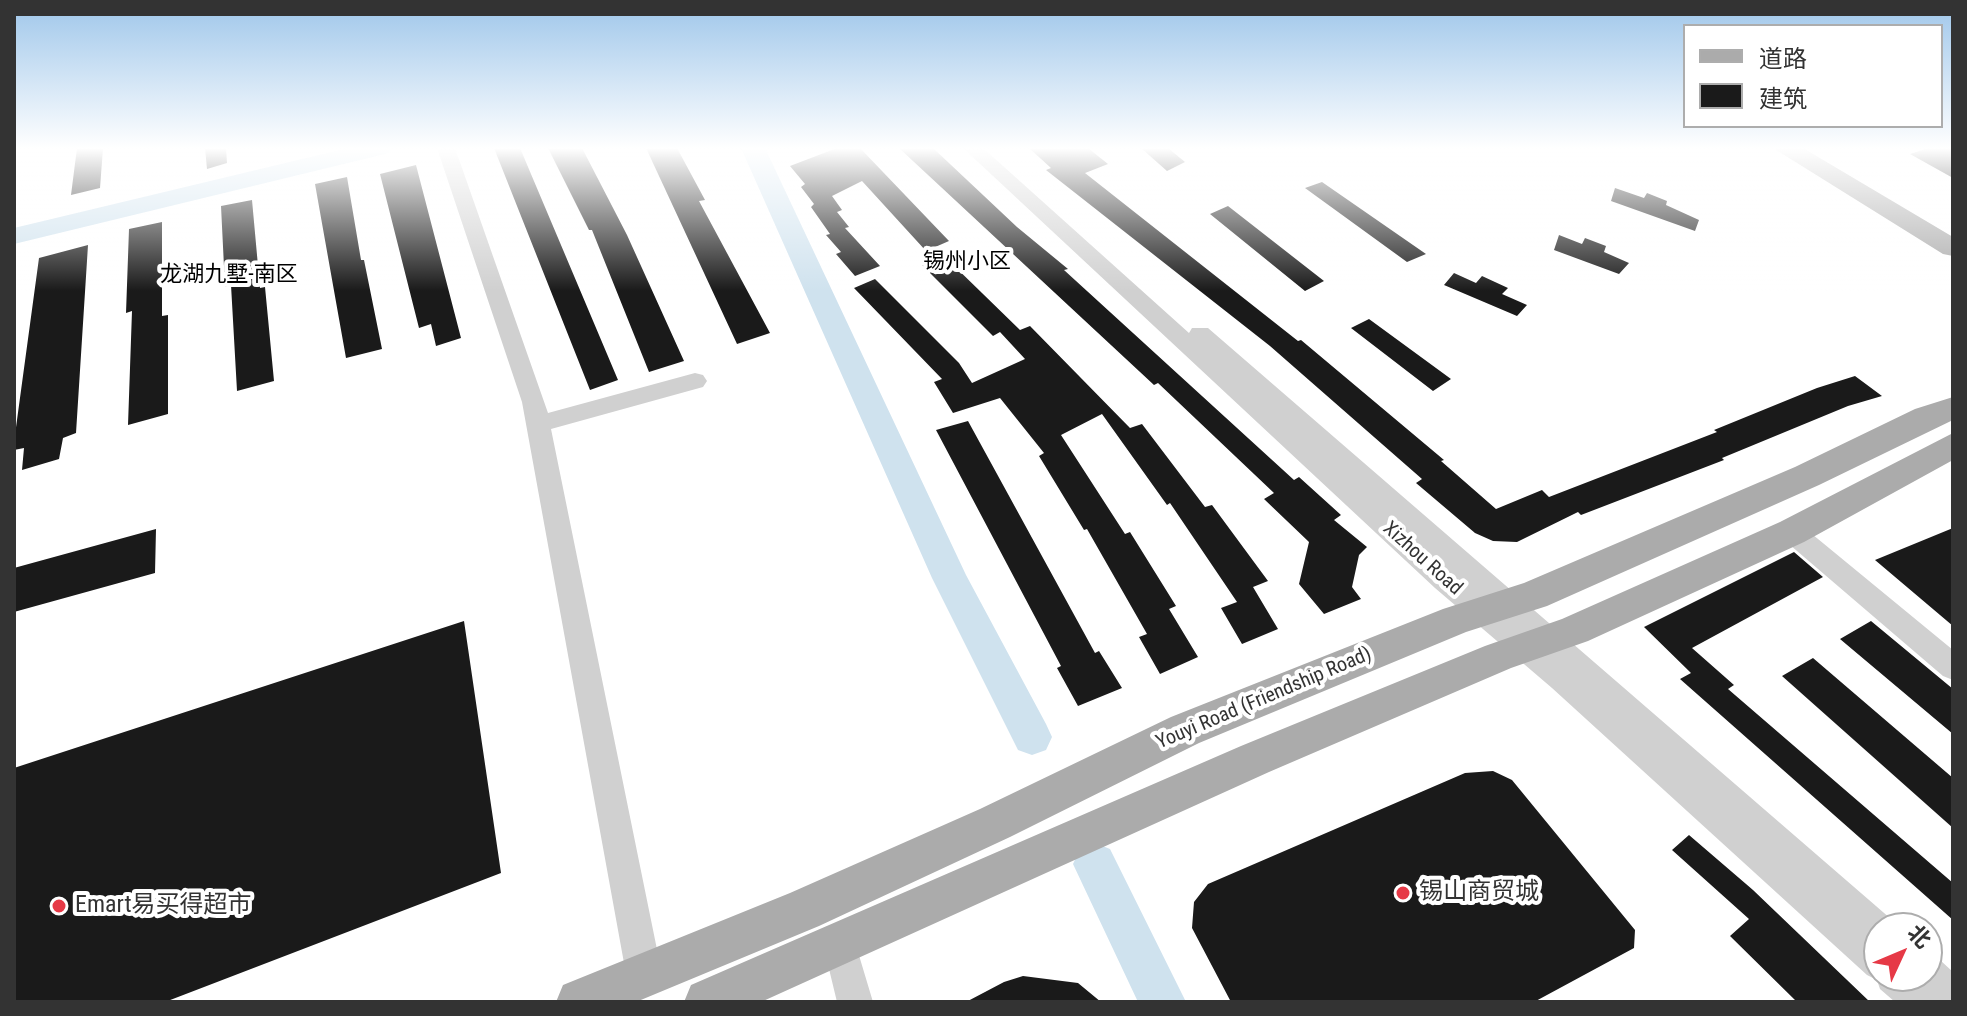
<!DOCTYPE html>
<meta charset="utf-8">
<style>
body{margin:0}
#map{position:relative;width:1967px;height:1016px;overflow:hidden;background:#fff;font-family:"Roboto Condensed","Noto Sans SC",sans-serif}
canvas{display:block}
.frame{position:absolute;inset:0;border:16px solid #333;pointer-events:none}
.legend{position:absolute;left:1683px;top:24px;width:260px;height:104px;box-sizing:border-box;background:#fff;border:2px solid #adadad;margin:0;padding:10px 14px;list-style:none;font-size:24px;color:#333}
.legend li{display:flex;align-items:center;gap:16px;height:40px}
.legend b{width:40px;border:2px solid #adadad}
.north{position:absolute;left:1863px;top:912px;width:80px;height:80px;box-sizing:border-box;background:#fff;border:2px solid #adadad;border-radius:50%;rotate:46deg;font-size:22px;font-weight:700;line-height:32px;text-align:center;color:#333}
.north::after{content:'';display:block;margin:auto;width:28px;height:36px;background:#e63946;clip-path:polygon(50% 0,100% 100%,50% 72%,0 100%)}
</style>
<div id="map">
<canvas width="1967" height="1016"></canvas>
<div class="frame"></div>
<ul class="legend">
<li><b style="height:10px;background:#ababab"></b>道路</li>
<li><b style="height:22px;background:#1a1a1a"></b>建筑</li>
</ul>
<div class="north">北</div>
</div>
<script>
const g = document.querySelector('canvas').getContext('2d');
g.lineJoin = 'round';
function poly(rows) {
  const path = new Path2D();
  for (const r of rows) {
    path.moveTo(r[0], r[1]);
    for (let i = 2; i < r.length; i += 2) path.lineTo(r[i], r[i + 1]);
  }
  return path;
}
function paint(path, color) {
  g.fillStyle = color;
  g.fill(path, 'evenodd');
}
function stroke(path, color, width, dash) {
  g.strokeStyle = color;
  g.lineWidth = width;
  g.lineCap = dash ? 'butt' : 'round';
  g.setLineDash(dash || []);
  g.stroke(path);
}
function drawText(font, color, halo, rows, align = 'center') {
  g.font = font + ' "Roboto Condensed","Noto Sans SC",sans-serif';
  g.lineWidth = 8;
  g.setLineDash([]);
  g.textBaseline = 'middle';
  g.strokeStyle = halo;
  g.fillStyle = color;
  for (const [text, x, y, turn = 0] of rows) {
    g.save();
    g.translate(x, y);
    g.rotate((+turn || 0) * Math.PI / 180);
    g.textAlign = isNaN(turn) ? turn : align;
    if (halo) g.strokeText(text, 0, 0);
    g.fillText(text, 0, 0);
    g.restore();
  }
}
const river = poly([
 [348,148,392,148,389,153,14,244,14,228,348,148],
 [741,148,765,148,966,575,1046,724,1052,737,1046,750,1032,755,1018,750,932,578,741,148],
 [1095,843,1110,849,1186,1002,1138,1002,1073,864,1080,849,1095,843]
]);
const building = poly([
 [77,148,103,148,100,188,71,195],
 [205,148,226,148,227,163,207,169],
 [494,148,520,148,618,380,590,390],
 [548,148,582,148,627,235,684,361,649,372,592,230,589,230],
 [646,148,677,148,705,200,699,201,770,333,737,344],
 [837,148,860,148,949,241,926,251,862,181,832,196,842,210,837,212,849,227,845,228,880,266,855,276,836,254,841,252,826,235,830,234,811,207,814,204,801,187,805,184,790,166],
 [899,148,933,148,1017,227,1068,269,1064,270,1294,480,1299,477,1341,515,1334,520,1367,547,1359,555,1352,587,1361,599,1324,614,1299,584,1309,542,1264,499,1274,493,1158,383,1154,385],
 [1029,148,1088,148,1108,164,1085,173,1298,341,1301,340,1444,460,1441,461,1496,509,1542,490,1549,497,1717,432,1714,430,1817,388,1855,376,1882,396,1848,406,1722,458,1724,460,1581,515,1578,512,1517,542,1493,541,1475,533,1416,483,1422,479,1270,346,1046,170,1051,168],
 [1141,148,1168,148,1185,162,1167,171],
 [1928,148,1953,148,1953,178,1910,154],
 [416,165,461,338,436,346,431,324,419,328,380,174],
 [347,177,361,260,364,260,382,349,346,358,315,184],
 [1322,182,1426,254,1407,262,1305,188],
 [1615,188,1644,198,1647,193,1667,201,1666,205,1699,220,1695,231,1611,201],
 [252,200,260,288,265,287,274,381,237,391,231,285,225,287,221,206],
 [1228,206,1324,281,1305,291,1210,214],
 [162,222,162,316,168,315,168,414,128,425,132,311,126,313,129,229],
 [1559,235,1582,244,1585,238,1606,246,1604,252,1629,263,1619,274,1554,250],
 [88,245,76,433,63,438,59,459,22,470,24,448,14,450,14,442,39,258],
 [944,256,1020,330,1030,326,1130,428,1142,424,1205,507,1212,505,1268,581,1253,587,1278,629,1242,644,1221,608,1237,602,1170,503,1167,505,1102,414,1061,435,1125,534,1130,532,1176,606,1169,609,1198,657,1160,674,1139,637,1147,634,1087,529,1084,530,1039,456,1044,453,1000,398,953,413,934,382,942,379,854,288,875,279,959,363,972,383,1025,359,1000,332,993,336,922,265],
 [1454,273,1476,283,1482,276,1508,288,1502,294,1527,305,1517,316,1444,285],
 [1369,319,1451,379,1433,391,1351,328],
 [968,421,1095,653,1099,651,1122,688,1078,706,1057,668,1061,666,936,430],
 [1953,528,1953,626,1875,560],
 [156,529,155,573,14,612,14,568],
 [1794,552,1823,577,1692,648,1734,685,1728,689,1953,883,1953,920,1680,679,1691,673,1644,627],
 [464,621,501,873,165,1002,14,1002,14,768],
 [1871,621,1953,689,1953,734,1840,639],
 [1813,658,1953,778,1953,828,1782,676],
 [1493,771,1512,780,1635,930,1634,948,1534,1002,1231,1002,1192,928,1194,902,1208,884,1465,773],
 [1689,835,1753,890,1870,1002,1797,1002,1730,936,1749,919,1672,850],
 [1023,976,1078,983,1101,1002,966,1002,1004,982]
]);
const minor = poly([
 [437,148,455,148,548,413,695,373,703,375,707,381,703,387,551,429,662,974,657,987,644,992,631,987,626,974,522,402,437,148],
 [963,148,983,148,1189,333,1192,328,1208,328,1891,919,1895,928,1879,928,1879,976,1927,976,1927,955,1940,960,1953,972,1953,1002,1895,1002,1880,989,1877,980,1867,975,1552,688,1435,588,963,148],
 [1792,522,1801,525,1953,650,1953,680,1943,676,1783,539,1779,532,1783,525,1792,522],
 [840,927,852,932,873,1002,837,1002,823,944,828,932,840,927]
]);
const major = poly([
 [1773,148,1803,148,1953,237,1953,256,1943,254,1773,148],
 [1953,397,1953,420,1819,485,1547,606,1466,632,1199,743,1010,837,819,926,636,1002,556,1002,563,985,790,893,980,809,1171,717,1443,609,1524,583,1795,467,1915,409,1953,397],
 [1953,433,1953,460,1804,542,1588,641,1511,668,1269,772,761,1002,684,1002,691,985,1241,746,1485,646,1562,619,1780,522,1953,433]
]);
const markers = [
 [1403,893,8,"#e63946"],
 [59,906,8,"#e63946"]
];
const streetNames = [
 ["Xizhou Road",1422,559,42],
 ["Youyi Road (Friendship Road)",1264,699,-23]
];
const neighbourhoodNames = [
 ["锡州小区",967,262],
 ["龙湖九墅-南区",229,275]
];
const nearPoinames = [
 ["锡山商贸城",1419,893],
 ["Emart易买得超市",75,906]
];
paint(river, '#cfe2ee');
paint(building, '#1a1a1a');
paint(minor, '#d0d0d0');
paint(major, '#ababab');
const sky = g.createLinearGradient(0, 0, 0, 291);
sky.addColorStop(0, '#9ec6ea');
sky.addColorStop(0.51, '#fff');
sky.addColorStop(1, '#ffffff00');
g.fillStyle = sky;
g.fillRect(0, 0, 1967, 291);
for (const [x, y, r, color] of markers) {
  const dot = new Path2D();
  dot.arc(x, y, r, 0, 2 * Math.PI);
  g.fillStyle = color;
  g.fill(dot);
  stroke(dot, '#fff', 3);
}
drawText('20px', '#333', '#fff', streetNames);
drawText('22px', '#000', '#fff', neighbourhoodNames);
drawText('24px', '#333', '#fff', nearPoinames, 'left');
</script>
